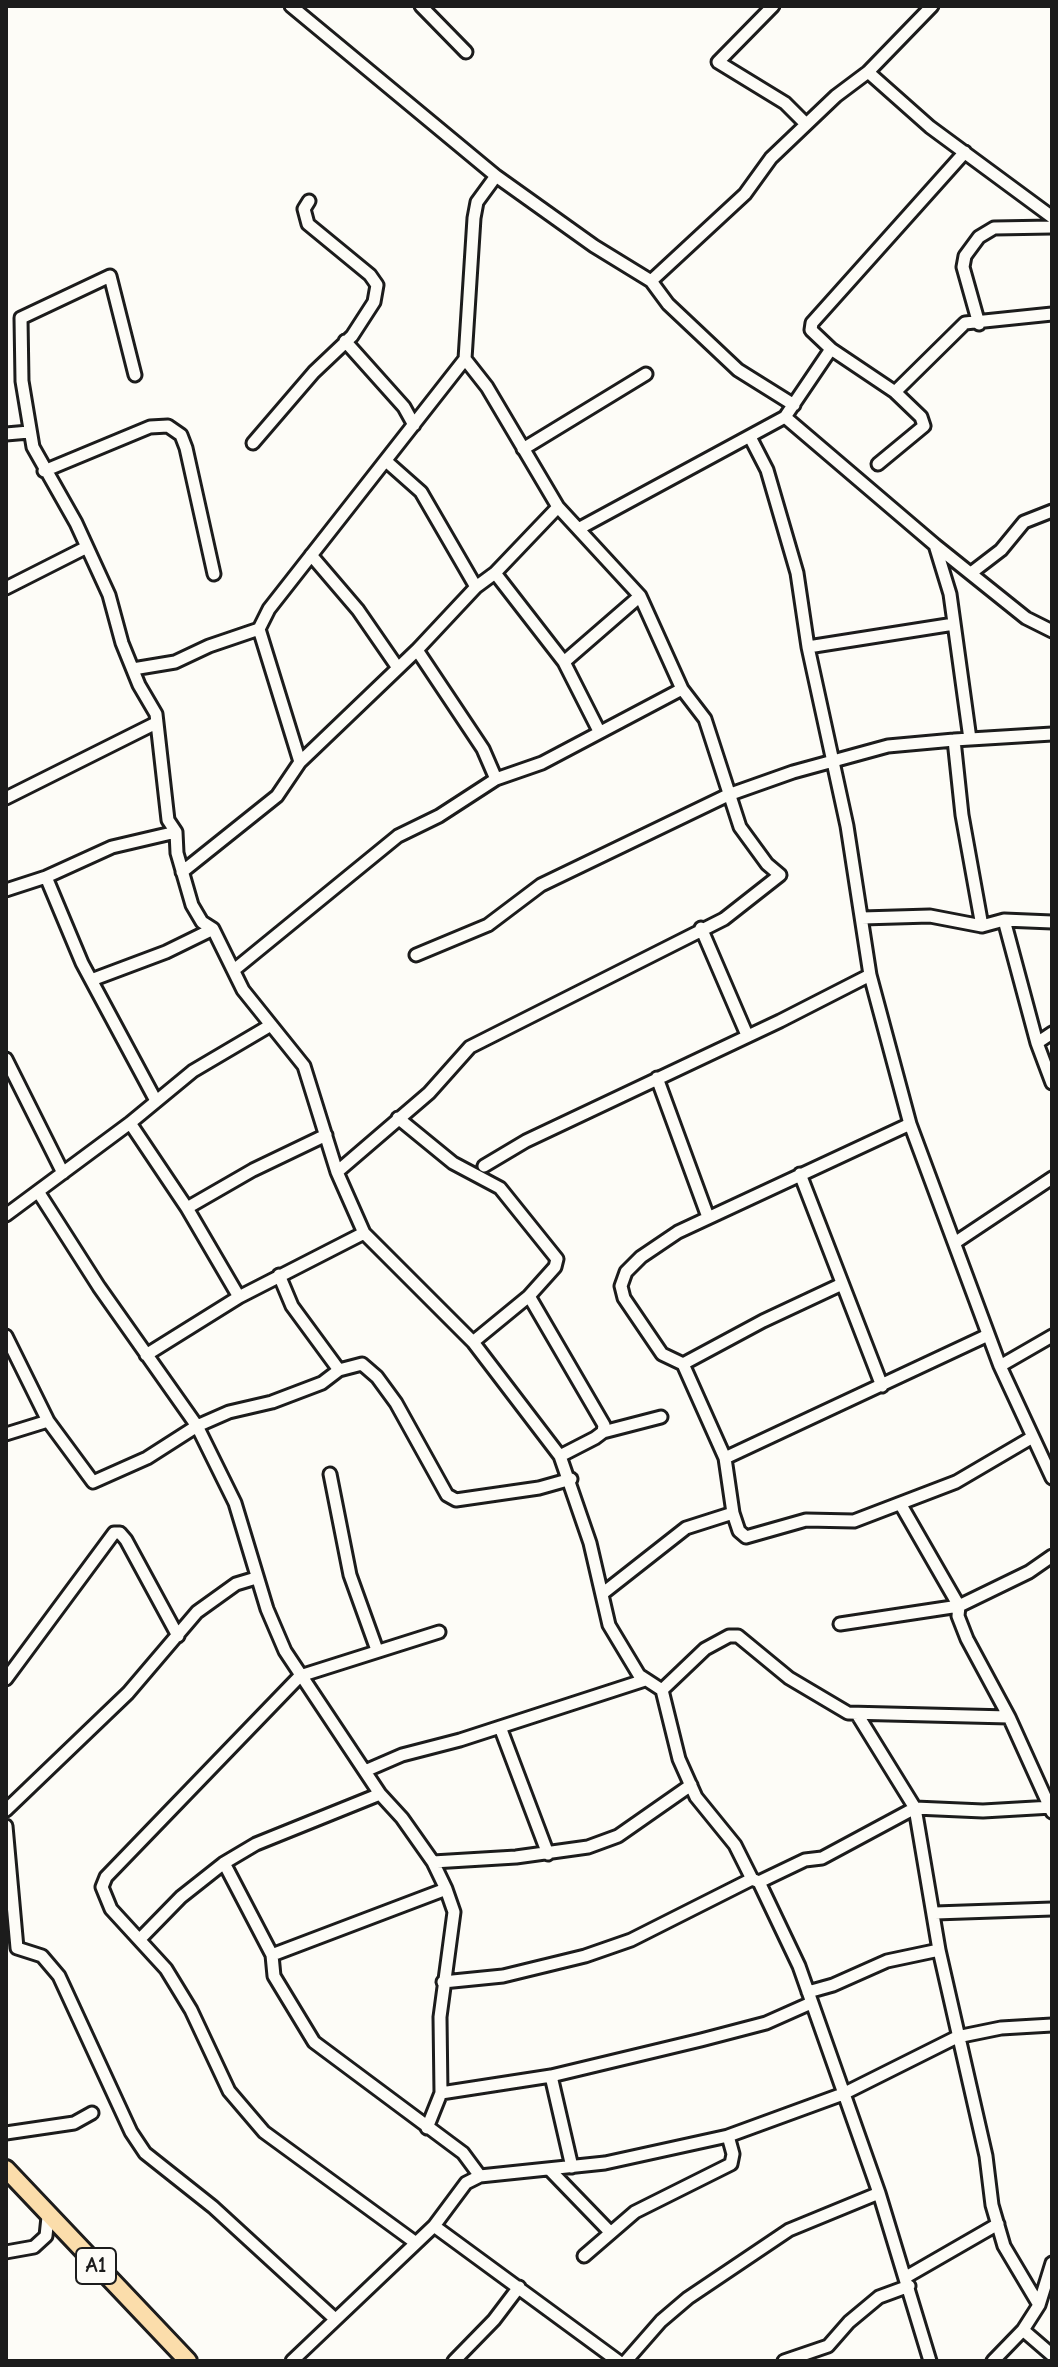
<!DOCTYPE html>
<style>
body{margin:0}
#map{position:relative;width:1058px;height:2367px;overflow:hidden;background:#fdfcf7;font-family:"Comic Neue",sans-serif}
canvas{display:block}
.frame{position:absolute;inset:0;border:8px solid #1c1c1c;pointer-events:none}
</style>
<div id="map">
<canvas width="1058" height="2367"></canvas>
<div class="frame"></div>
</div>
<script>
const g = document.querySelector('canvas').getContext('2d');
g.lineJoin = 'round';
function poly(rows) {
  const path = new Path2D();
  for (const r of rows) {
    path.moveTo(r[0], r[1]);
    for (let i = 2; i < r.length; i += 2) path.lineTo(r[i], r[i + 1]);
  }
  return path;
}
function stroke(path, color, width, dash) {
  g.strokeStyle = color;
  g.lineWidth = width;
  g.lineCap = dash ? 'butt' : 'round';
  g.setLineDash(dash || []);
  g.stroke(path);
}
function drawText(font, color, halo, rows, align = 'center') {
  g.font = font + ' "Comic Neue",sans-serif';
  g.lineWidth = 6;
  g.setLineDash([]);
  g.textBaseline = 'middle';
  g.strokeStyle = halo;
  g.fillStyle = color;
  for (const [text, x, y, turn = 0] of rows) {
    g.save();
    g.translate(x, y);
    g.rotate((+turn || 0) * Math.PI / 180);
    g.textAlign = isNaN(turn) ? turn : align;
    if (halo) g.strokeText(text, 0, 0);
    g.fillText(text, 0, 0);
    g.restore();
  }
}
const minor = poly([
 [291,6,496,176,594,246,651,281,668,304,738,370,794,405],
 [421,6,466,52],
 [773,6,718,62,785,103,806,124],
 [868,72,930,127,1052,217],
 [651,281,745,194,771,158,836,96,868,72,932,6],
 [979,324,963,267,965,256,979,237,994,228,1052,227],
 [345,341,404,407,414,425],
 [135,375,110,276,21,318,22,381,33,447,76,523,109,595,122,643,139,685,156,714,168,820,176,832,177,853,192,905,202,922,213,929,243,990,304,1066,337,1172,364,1233,473,1342,560,1456,590,1543,609,1625,639,1675,662,1690,679,1759,696,1797,735,1845,752,1879,759,1882,799,1966,879,2193,930,2361],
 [895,392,831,349,811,330,812,323,965,152],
 [785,417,935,545,1026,618,1052,631],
 [6,434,29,432],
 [750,437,767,470,797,573,808,647,847,826,870,975,910,1124,1000,1366,1052,1478],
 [253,443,314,372,352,336,374,302,377,285,370,275,308,224,304,209,309,201],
 [523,449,646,374],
 [386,461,421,492,476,587],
 [878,464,924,426,921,417,895,392,965,323,1052,314],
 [44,471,150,427,168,426,181,435,186,448,214,574],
 [580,528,785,417,831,349],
 [935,545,950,594,970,739],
 [311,555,358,610,398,668],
 [495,573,564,662,599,731],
 [971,573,1001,550,1024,522,1052,511],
 [6,588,87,547],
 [808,647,954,624],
 [417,650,483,749,496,779],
 [564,662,640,596],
 [133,669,175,662,209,646,259,629],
 [300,762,259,629,269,609,465,359,474,218,477,202,496,176],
 [6,798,156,723],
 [182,872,277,796,300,762,417,650,476,587,495,573,558,507],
 [46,877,82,963,155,1099],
 [6,890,46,877,112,847,176,832],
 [862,918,930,916,982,926,1004,920,1052,922],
 [1004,920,1037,1043],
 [982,926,962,815,954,740,1052,734],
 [701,928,747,1035],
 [416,955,488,925,541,885,728,795,793,772,888,746,954,740],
 [234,970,398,836,439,816,496,779,542,763,682,689],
 [94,979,166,952,213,929],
 [1052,1033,1037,1043,1052,1083],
 [6,1059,63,1173],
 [657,1078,708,1217],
 [398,1118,453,1163,500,1188,557,1259,555,1267,529,1296,473,1342],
 [130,1123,187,1208,239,1297],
 [910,1124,678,1232,641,1257,626,1272,621,1286,624,1298,662,1354,683,1364,725,1458,733,1513,739,1531,746,1537,806,1520,854,1521,956,1482,1031,1438],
 [484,1166,526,1141,780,1021,870,975],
 [337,1172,429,1093,470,1047,724,919,780,875,767,864,740,827,705,719,682,689,640,596,558,507,487,387,465,359],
 [800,1174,882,1386],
 [39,1193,99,1287,197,1426,235,1503,267,1609,285,1651,380,1794,402,1818,433,1862,446,1889,454,1912,440,2017,441,2093,427,2128],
 [187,1208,253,1170,326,1135],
 [6,1215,130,1123,193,1071,271,1025],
 [956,1242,1052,1178],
 [279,1275,292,1306,339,1370],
 [529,1296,604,1425,603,1432,595,1438,560,1456],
 [6,1336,48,1421,93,1482,147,1458,197,1426,229,1412,272,1402,322,1383,339,1370,362,1364,377,1377,396,1403,447,1495,456,1500,539,1488,571,1479],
 [146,1355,239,1297,364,1233],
 [683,1364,763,1321,842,1284],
 [1000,1366,1052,1336],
 [603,1432,661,1417],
 [6,1434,48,1421],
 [725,1458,988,1335],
 [330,1474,350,1575,377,1650],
 [901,1505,959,1606,958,1616,967,1639,1009,1717,1052,1812],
 [602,1594,686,1528,733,1513],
 [840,1624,959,1606,1029,1572,1052,1556],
 [6,1679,114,1533,120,1533,126,1540,178,1636],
 [662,1690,705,1649,729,1636,738,1636,789,1678,848,1713,1009,1717],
 [857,1714,915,1808,939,1950,986,2156,992,2205,1004,2246,1039,2305],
 [500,1727,548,1854],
 [365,1771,402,1755,460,1740,645,1680],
 [6,1810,128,1693,197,1612,236,1584,256,1578],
 [6,1826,17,1948,42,1956,59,1976,131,2132,145,2153,213,2207,334,2318],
 [433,1862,516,1857,588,1847,618,1836,691,1785],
 [224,1863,272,1955,274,1976,314,2042,463,2153,480,2176,605,2163,728,2136,843,2094,957,2037,1001,2028,1052,2025],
 [759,1882,805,1860,822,1858,915,1808,983,1811,1052,1807],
 [935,1913,1052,1909],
 [140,1939,181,1897,224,1863,256,1844,380,1794],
 [272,1955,446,1889],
 [443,1982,503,1976,585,1956,631,1940,752,1879],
 [808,1992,833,1985,887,1961,939,1950],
 [551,2076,572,2167],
 [441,2093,551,2076,701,2040,766,2023,811,2003],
 [6,2133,74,2123,92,2113],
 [550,2170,609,2231],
 [434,2226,618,2361],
 [416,2243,264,2132,229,2091,191,2010,166,1969,111,1909,102,1887,106,1877,300,1676,439,1632],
 [6,2252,34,2247,46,2236,48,2217],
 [584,2256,635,2212,731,2164,733,2154,728,2136],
 [906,2277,998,2224],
 [1023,2330,1052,2355],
 [292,2361,434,2226,466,2183,480,2176],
 [454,2361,494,2320,519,2287],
 [626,2361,661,2321,688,2298,789,2230,879,2193],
 [784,2361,828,2346,849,2322,879,2297,909,2286],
 [993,2361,1023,2330,1039,2305,1052,2263]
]);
const highway = poly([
 [6,2169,188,2361]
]);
const shields = [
 [96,2266,40]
];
const shieldNames = [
 ["A1",96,2266]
];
stroke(minor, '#1c1c1c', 17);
stroke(highway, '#1c1c1c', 22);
stroke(minor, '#fdfcf7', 11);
stroke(highway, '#fbddab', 16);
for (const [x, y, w] of shields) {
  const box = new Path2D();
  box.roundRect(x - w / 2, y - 18, w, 36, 6);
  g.fillStyle = '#fdfcf7';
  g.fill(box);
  stroke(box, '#1c1c1c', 2);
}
drawText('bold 22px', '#1c1c1c', null, shieldNames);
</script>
